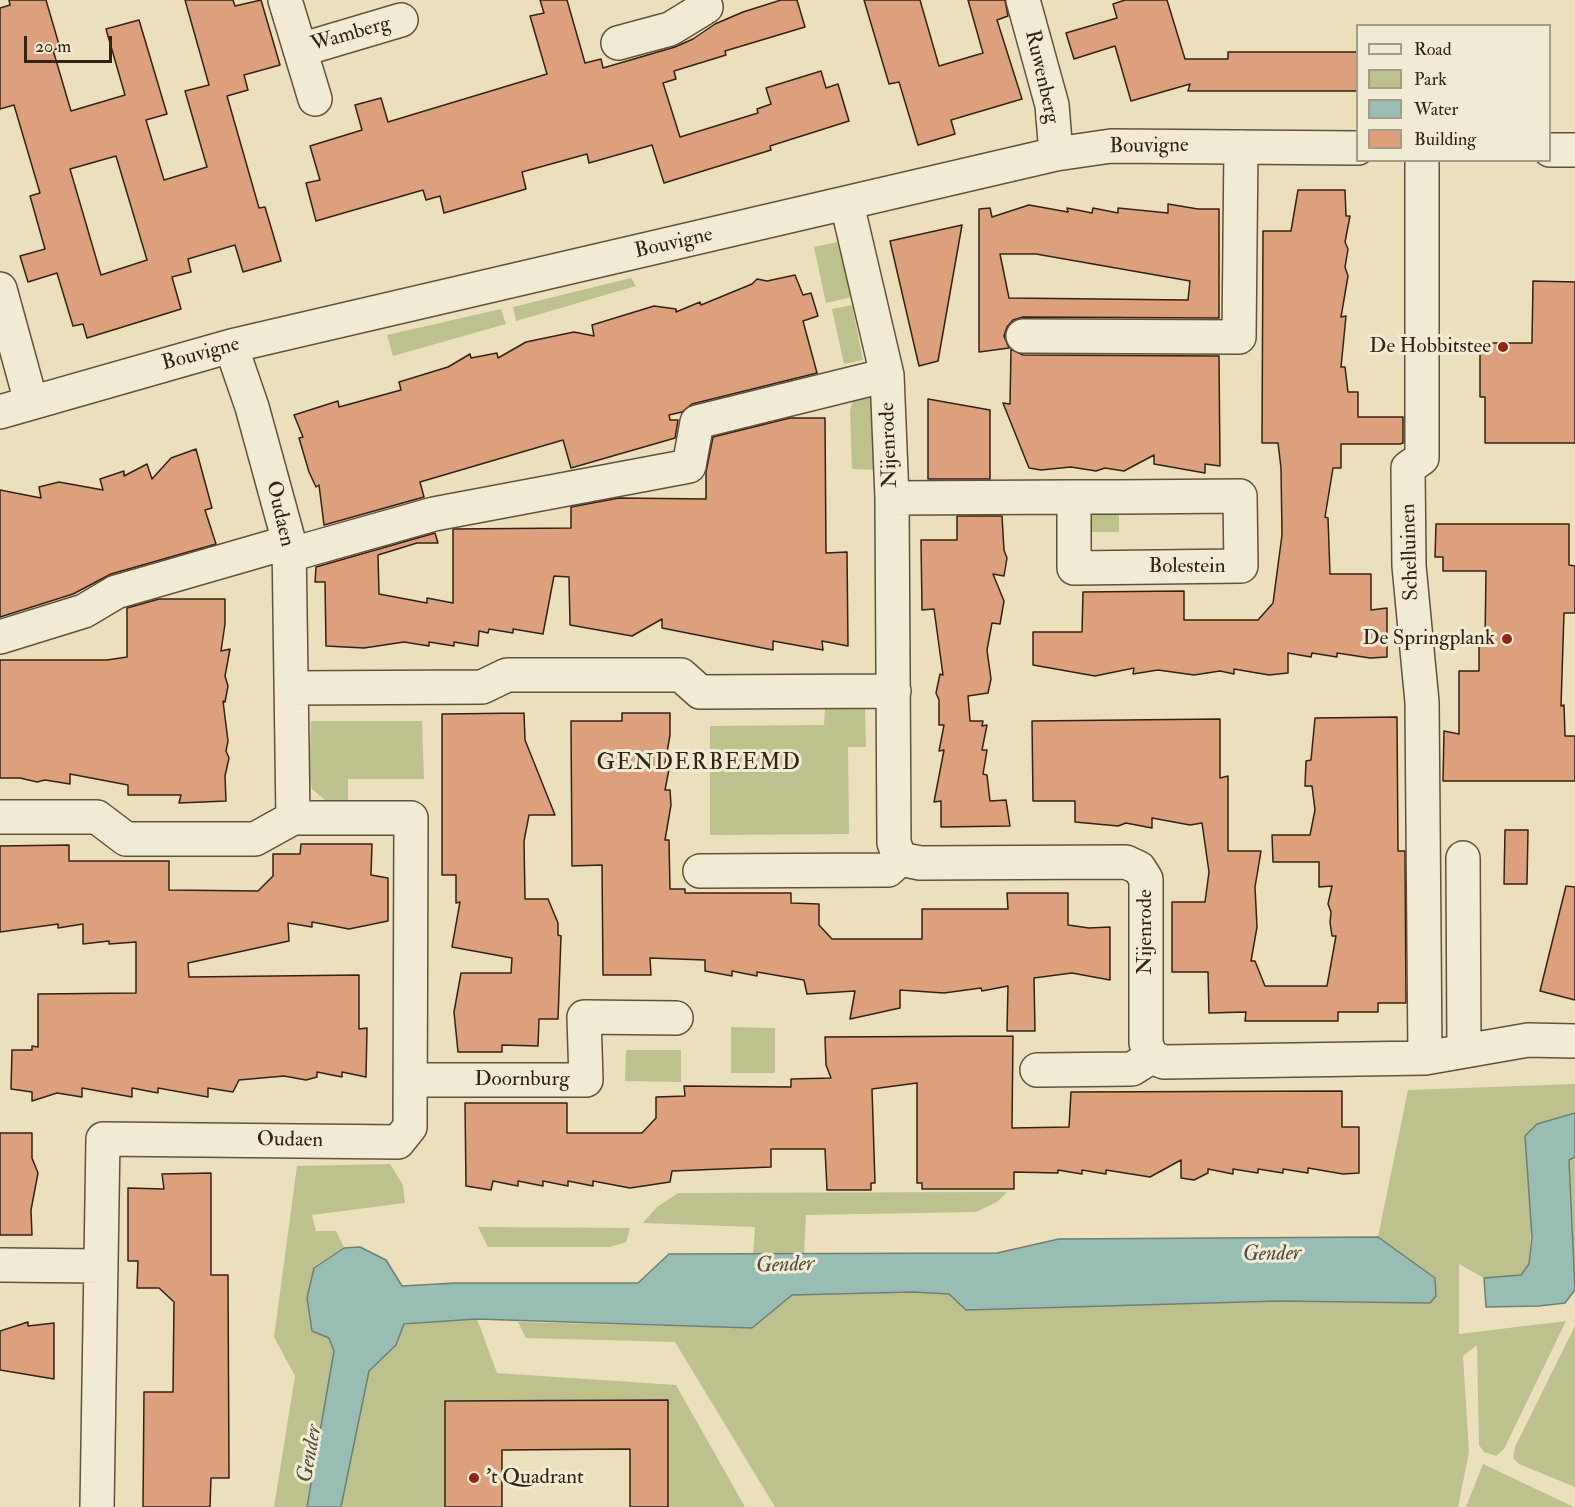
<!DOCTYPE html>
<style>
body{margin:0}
#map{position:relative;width:1575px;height:1507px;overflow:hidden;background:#ebe0bb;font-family:"IM FELL Double Pica",serif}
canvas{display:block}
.legend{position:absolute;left:1356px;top:24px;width:195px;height:138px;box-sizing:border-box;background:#f2ebd3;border:2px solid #a69b86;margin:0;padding:8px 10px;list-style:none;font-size:18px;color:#342212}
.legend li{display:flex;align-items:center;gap:12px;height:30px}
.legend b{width:30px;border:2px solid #a69b86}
.scale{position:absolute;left:24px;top:36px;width:88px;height:27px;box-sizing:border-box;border:3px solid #342212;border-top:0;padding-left:8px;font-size:18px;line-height:21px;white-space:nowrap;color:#342212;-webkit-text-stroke:4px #f2ebd3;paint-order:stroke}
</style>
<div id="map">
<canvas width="1575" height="1507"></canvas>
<ul class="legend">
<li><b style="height:8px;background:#f2ebd3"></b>Road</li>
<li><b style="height:16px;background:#bcc18d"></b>Park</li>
<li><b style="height:16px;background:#98bdb3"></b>Water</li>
<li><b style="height:16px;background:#dca07d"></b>Building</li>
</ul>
<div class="scale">20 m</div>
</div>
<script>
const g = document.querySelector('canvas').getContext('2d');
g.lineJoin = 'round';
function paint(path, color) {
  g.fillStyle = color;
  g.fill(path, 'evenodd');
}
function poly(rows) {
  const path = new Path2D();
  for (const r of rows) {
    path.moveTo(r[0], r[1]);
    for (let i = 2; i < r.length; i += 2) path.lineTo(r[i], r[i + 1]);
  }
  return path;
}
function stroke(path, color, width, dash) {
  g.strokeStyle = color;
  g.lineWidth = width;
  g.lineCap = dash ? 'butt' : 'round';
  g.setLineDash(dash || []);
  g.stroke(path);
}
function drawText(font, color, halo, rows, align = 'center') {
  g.font = font + ' "IM FELL Double Pica",serif';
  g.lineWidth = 6;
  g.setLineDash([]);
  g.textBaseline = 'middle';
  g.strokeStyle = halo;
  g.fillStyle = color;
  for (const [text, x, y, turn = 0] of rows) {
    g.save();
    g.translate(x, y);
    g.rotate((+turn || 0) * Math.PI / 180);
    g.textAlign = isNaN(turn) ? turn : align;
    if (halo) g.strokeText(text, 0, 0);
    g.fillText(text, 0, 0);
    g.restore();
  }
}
const green = poly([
 [838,242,852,297,826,303,814,247],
 [631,278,636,286,516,321,513,307],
 [852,305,863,360,844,364,832,309],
 [501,309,506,324,393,356,387,335],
 [873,394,875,470,852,469,850,411,854,398],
 [1119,505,1119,532,1085,532,1085,506],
 [865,708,866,747,848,747,849,834,710,835,710,726,824,725,825,709],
 [311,721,422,721,424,779,348,779,348,801,325,800,312,789,309,775],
 [731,1027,775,1028,775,1073,731,1073],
 [626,1050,681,1050,681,1082,625,1081],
 [1575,1084,1575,1113,1537,1124,1529,1264,1521,1275,1484,1278,1459,1264,1459,1334,1566,1321,1504,1449,1496,1456,1484,1452,1479,1445,1477,1345,1463,1356,1469,1452,1458,1507,775,1507,675,1342,526,1338,518,1322,752,1328,792,1295,912,1292,949,1294,966,1310,1279,1301,1430,1303,1435,1278,1378,1237,1408,1090],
 [1575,1157,1575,1291,1569,1159],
 [390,1164,403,1185,405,1203,312,1215,316,1231,336,1231,344,1247,314,1267,307,1298,312,1330,329,1338,334,1352,307,1507,274,1507,295,1376,274,1337,297,1166],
 [1007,1192,997,1202,976,1212,806,1215,804,1255,753,1254,755,1227,643,1223,657,1207,678,1193],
 [478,1227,630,1228,626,1242,610,1247,488,1247],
 [477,1319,497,1373,676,1385,745,1507,668,1507,667,1400,445,1400,445,1507,341,1507,369,1371,396,1345,404,1325],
 [1575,1326,1575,1487,1519,1464,1513,1458,1515,1447],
 [1483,1464,1574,1507,1466,1507]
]);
const water = poly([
 [1575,1113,1575,1157,1569,1160,1575,1290,1565,1303,1539,1306,1486,1307,1484,1278,1521,1275,1529,1264,1532,1237,1525,1136,1537,1124,1575,1113],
 [1378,1237,1435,1278,1436,1296,1430,1303,1279,1301,966,1310,949,1294,912,1292,792,1295,752,1328,476,1319,404,1324,396,1345,369,1371,341,1507,307,1507,334,1351,329,1338,312,1331,307,1298,314,1268,344,1248,360,1247,386,1260,402,1286,455,1283,638,1283,669,1254,997,1253,1059,1239,1378,1237]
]);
const building = poly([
 [9,0,46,0,60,48,53,50,71,111,125,95,106,29,139,20,167,114,146,120,164,180,207,167,185,91,209,85,185,0,233,0,235,6,261,0,280,65,244,75,248,90,227,96,259,208,265,207,281,261,243,272,235,245,188,259,191,272,172,277,181,309,87,338,83,324,73,326,57,273,28,282,20,256,45,249,30,196,40,193,14,105,0,109,0,8,10,5,9,0],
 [116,156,147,260,101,275,70,169,116,156],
 [540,0,567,0,585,63,601,59,603,68,675,47,693,39,715,24,743,12,781,0,797,0,805,27,725,51,726,55,674,71,676,79,663,83,680,137,758,113,757,109,771,104,766,88,821,71,826,88,838,84,849,121,770,146,771,150,664,183,652,145,589,163,587,154,522,172,526,189,444,213,440,196,426,200,423,190,316,221,306,183,320,180,310,146,362,130,355,105,381,98,388,122,547,74,530,16,544,13,540,0],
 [864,0,920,0,939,66,983,53,968,0,1005,0,1008,16,997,20,1022,99,951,120,955,134,918,145,899,82,889,84,864,0],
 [1125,0,1167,0,1185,59,1228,59,1228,52,1358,52,1358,91,1188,91,1190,84,1131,101,1115,46,1074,59,1066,33,1117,18,1113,4,1125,0],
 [1298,190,1345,190,1346,216,1350,216,1345,242,1348,249,1345,267,1348,276,1341,317,1346,316,1341,367,1345,367,1348,392,1358,392,1358,417,1403,417,1403,443,1400,444,1341,444,1341,468,1333,468,1325,517,1328,518,1330,574,1371,574,1371,610,1387,608,1387,657,1370,658,1337,653,1337,657,1312,653,1311,657,1288,653,1288,673,1269,675,1234,669,1234,674,1220,671,1194,675,1158,670,1133,674,1134,668,1095,676,1033,665,1033,632,1082,632,1083,592,1184,591,1184,620,1258,620,1273,603,1282,535,1281,468,1278,443,1262,443,1263,231,1291,231,1298,190],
 [1168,204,1198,209,1219,209,1219,318,1023,317,1013,320,1007,327,1004,336,1009,348,979,352,979,209,990,208,992,217,1029,205,1068,212,1067,208,1092,213,1093,208,1118,213,1118,208,1168,213,1168,204],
 [1000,254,1036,254,1190,281,1188,300,1009,298,1000,254],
 [962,225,938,361,919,366,890,241,962,225],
 [795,275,803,295,811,293,818,316,803,321,817,373,692,404,682,412,669,415,670,420,678,420,675,438,571,468,563,440,420,482,424,497,324,525,319,485,316,487,309,472,299,438,303,437,294,415,338,401,339,407,401,390,399,382,448,367,470,354,471,358,497,353,498,358,526,342,574,332,594,336,592,325,654,306,676,309,676,312,700,302,701,305,752,284,757,279,767,281,795,275],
 [1533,281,1575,282,1575,443,1485,443,1485,397,1480,397,1480,343,1532,343,1533,281],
 [1011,349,1023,355,1219,356,1220,466,1205,464,1205,473,1154,464,1154,455,1124,471,1105,468,1096,471,1071,467,1041,470,1029,468,1003,403,1010,404,1011,349],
 [928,399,990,410,990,479,928,479,928,399],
 [790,418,825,418,826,553,847,552,848,646,822,641,823,650,773,641,773,650,662,628,662,619,632,636,570,625,569,577,554,576,543,634,513,629,513,633,489,629,488,633,479,631,478,646,454,642,454,646,429,642,429,646,404,642,364,648,326,646,325,582,315,582,316,567,435,533,438,543,417,543,378,555,379,594,427,603,427,598,453,603,453,529,571,528,571,507,619,498,706,499,706,472,713,437,790,418],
 [196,449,212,508,205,510,216,544,111,574,73,594,0,617,0,490,41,498,39,487,59,482,103,490,100,479,124,471,124,476,147,464,152,479,171,458,196,449],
 [957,516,1002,516,1004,550,1007,558,1004,576,993,574,1004,601,1000,624,992,623,987,650,991,679,988,693,968,696,970,721,983,721,982,726,987,725,982,750,987,750,983,774,987,775,990,801,1006,800,1010,826,941,827,941,801,934,802,944,750,939,751,944,725,939,725,939,700,936,693,940,674,943,675,934,609,922,610,921,540,957,540,957,516],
 [1436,524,1569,524,1569,565,1575,566,1575,613,1564,613,1561,706,1564,705,1565,736,1575,736,1575,781,1443,781,1444,731,1459,734,1459,671,1479,671,1479,642,1485,642,1486,571,1443,571,1443,557,1435,557,1436,524],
 [159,599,225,599,225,624,221,651,230,649,225,676,228,686,225,702,223,701,228,741,226,751,229,758,225,776,226,801,179,803,181,795,128,795,128,785,70,774,70,784,45,780,37,782,20,778,0,778,0,660,107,660,127,657,127,608,159,599],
 [524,713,525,740,555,815,529,815,524,841,525,899,548,899,558,923,558,935,561,936,558,1019,539,1019,538,1046,502,1045,502,1052,458,1052,454,1012,461,973,511,973,512,958,452,947,460,902,456,903,456,875,442,875,442,714,524,713],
 [622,713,670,713,670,735,665,764,670,764,665,790,670,790,671,805,665,840,669,840,670,889,685,889,685,893,791,893,791,903,819,904,819,925,832,939,922,939,922,909,1008,909,1007,893,1068,893,1068,925,1089,928,1110,927,1110,980,1072,973,1034,978,1035,1031,1007,1031,1008,986,982,991,981,988,944,993,900,990,900,1008,850,1019,855,991,807,994,804,980,757,972,757,976,732,971,732,976,705,971,705,960,650,958,651,975,603,975,602,865,572,866,571,721,622,721,622,713],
 [1397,717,1398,851,1405,851,1406,1003,1378,1003,1378,1012,1338,1012,1338,1021,1245,1021,1246,1012,1209,1013,1208,972,1172,972,1172,902,1205,902,1209,872,1202,823,1190,825,1152,818,1152,828,1126,823,1118,826,1075,822,1075,801,1033,801,1032,721,1220,719,1220,778,1228,776,1228,851,1261,851,1255,887,1257,927,1251,961,1255,961,1265,986,1327,986,1336,936,1332,936,1330,922,1331,912,1328,904,1332,886,1319,887,1319,862,1273,862,1272,835,1310,835,1315,810,1312,786,1305,786,1306,761,1311,760,1315,718,1397,717],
 [1505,830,1528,830,1527,884,1504,884,1505,830],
 [301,844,372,844,371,875,388,878,388,921,349,929,312,922,312,927,288,923,289,941,188,963,189,977,359,975,359,1029,367,1028,366,1077,342,1072,342,1077,317,1072,317,1077,306,1080,284,1076,239,1080,233,1092,208,1088,208,1097,158,1088,158,1093,132,1088,132,1097,82,1088,82,1097,57,1093,32,1101,32,1092,11,1089,12,1050,32,1050,32,1046,38,1047,38,994,136,993,136,942,109,944,109,941,83,944,83,924,58,928,58,924,0,932,0,846,69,845,69,861,169,861,169,890,258,891,273,876,273,854,300,854,301,844],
 [1566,886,1575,887,1575,1000,1540,991,1566,886],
 [1013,1036,1012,1128,1069,1127,1071,1092,1342,1091,1342,1127,1359,1127,1359,1173,1343,1174,1308,1168,1308,1173,1283,1169,1283,1173,1258,1169,1258,1173,1233,1169,1233,1174,1208,1169,1208,1173,1194,1180,1181,1178,1181,1160,1150,1177,1106,1170,1106,1174,1082,1170,1082,1174,1058,1170,1058,1173,1014,1172,1014,1189,922,1189,922,1183,917,1183,917,1083,872,1089,875,1183,871,1183,871,1190,827,1190,825,1149,771,1149,771,1167,672,1171,670,1182,630,1188,593,1181,593,1186,568,1181,568,1186,543,1181,543,1186,518,1181,518,1186,493,1181,491,1190,466,1186,465,1103,567,1103,567,1133,642,1133,656,1118,656,1097,685,1096,684,1086,791,1087,791,1079,831,1078,826,1065,825,1037,1013,1036],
 [0,1133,32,1133,32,1158,38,1173,31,1210,32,1235,0,1235,0,1133],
 [211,1173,211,1275,228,1275,229,1478,211,1478,210,1507,143,1507,144,1392,173,1392,174,1302,159,1288,137,1288,138,1261,128,1261,128,1188,164,1189,162,1174,211,1173],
 [28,1322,28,1326,54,1323,54,1379,0,1370,0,1331,28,1322],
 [668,1400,668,1507,630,1507,630,1449,502,1450,502,1507,445,1507,445,1401,668,1400]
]);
const minor = poly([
 [285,0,315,99],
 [1023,0,1052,105,1056,154],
 [618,43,670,29,706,7],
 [300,50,401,20],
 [1550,150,1575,150],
 [1422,160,1422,458,1408,468,1409,566,1422,702,1425,1058],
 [847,204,887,375,892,498,894,843,900,859],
 [0,289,31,402],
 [1023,336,1239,337,1241,147],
 [0,412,231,346,1056,154,1111,146,1358,148],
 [892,498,1074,497,1119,497,1240,496,1241,566,1074,568,1074,497],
 [289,555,434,514,689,466,697,422,887,375],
 [0,637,84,611,116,592,289,542],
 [291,688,482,687,507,675,681,675,700,692,894,691],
 [0,817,97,817,126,839,255,839,293,818],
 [1463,858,1464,1051],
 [900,859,920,863,1126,862,1139,868,1146,879,1146,1043,1151,1057,1164,1062,1425,1058,1528,1040,1575,1041],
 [700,871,888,870,900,859],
 [1037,1070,1132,1069,1151,1057],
 [412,1080,586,1080,584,1017,676,1018],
 [0,1265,100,1266],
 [97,1507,103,1139,398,1142,410,1127,411,818,293,818,289,542,252,407,231,346]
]);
const markers = [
 [1503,347,6,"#8f2418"],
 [1507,639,6,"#8f2418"],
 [474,1478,6,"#8f2418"]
];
const streetNames = [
 ["Wamberg",351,35,-16],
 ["Ruwenberg",1041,77,77],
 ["Bouvigne",1149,147,-1],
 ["Bouvigne",674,244,-13],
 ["Bouvigne",201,355,-15],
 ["Nijenrode",890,445,-92],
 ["Oudaen",279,514,77],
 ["Schelluinen",1411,552,-92],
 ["Bolestein",1187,567],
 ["Nijenrode",1146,932,-90],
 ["Doornburg",522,1080],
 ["Oudaen",290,1141,1]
];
const poiNames = [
 ["De Hobbitstee",1491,347],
 ["De Springplank",1495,639],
 ["'t Quadrant",486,1478,"left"]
];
const neighbourhoodNames = [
 ["GENDERBEEMD",699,764]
];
const waterNames = [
 ["Gender",1272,1255,-1],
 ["Gender",785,1266,-2],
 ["Gender",311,1454,-80]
];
paint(green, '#bcc18d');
paint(water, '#98bdb3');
stroke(water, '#707f73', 1.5);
paint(building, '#dca07d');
stroke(building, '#342212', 1.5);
stroke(minor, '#62523c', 36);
stroke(minor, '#f2ebd3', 33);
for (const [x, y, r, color] of markers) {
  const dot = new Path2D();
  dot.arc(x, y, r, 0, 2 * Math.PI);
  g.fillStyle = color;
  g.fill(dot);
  stroke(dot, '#f2ebd3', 2);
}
drawText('21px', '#342212', '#f2ebd3', streetNames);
drawText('21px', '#342212', '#f2ebd3', poiNames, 'right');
g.letterSpacing = '1.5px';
drawText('22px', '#342212', '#f2ebd3', neighbourhoodNames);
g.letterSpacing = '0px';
drawText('italic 22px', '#525042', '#f2ebd3', waterNames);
</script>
